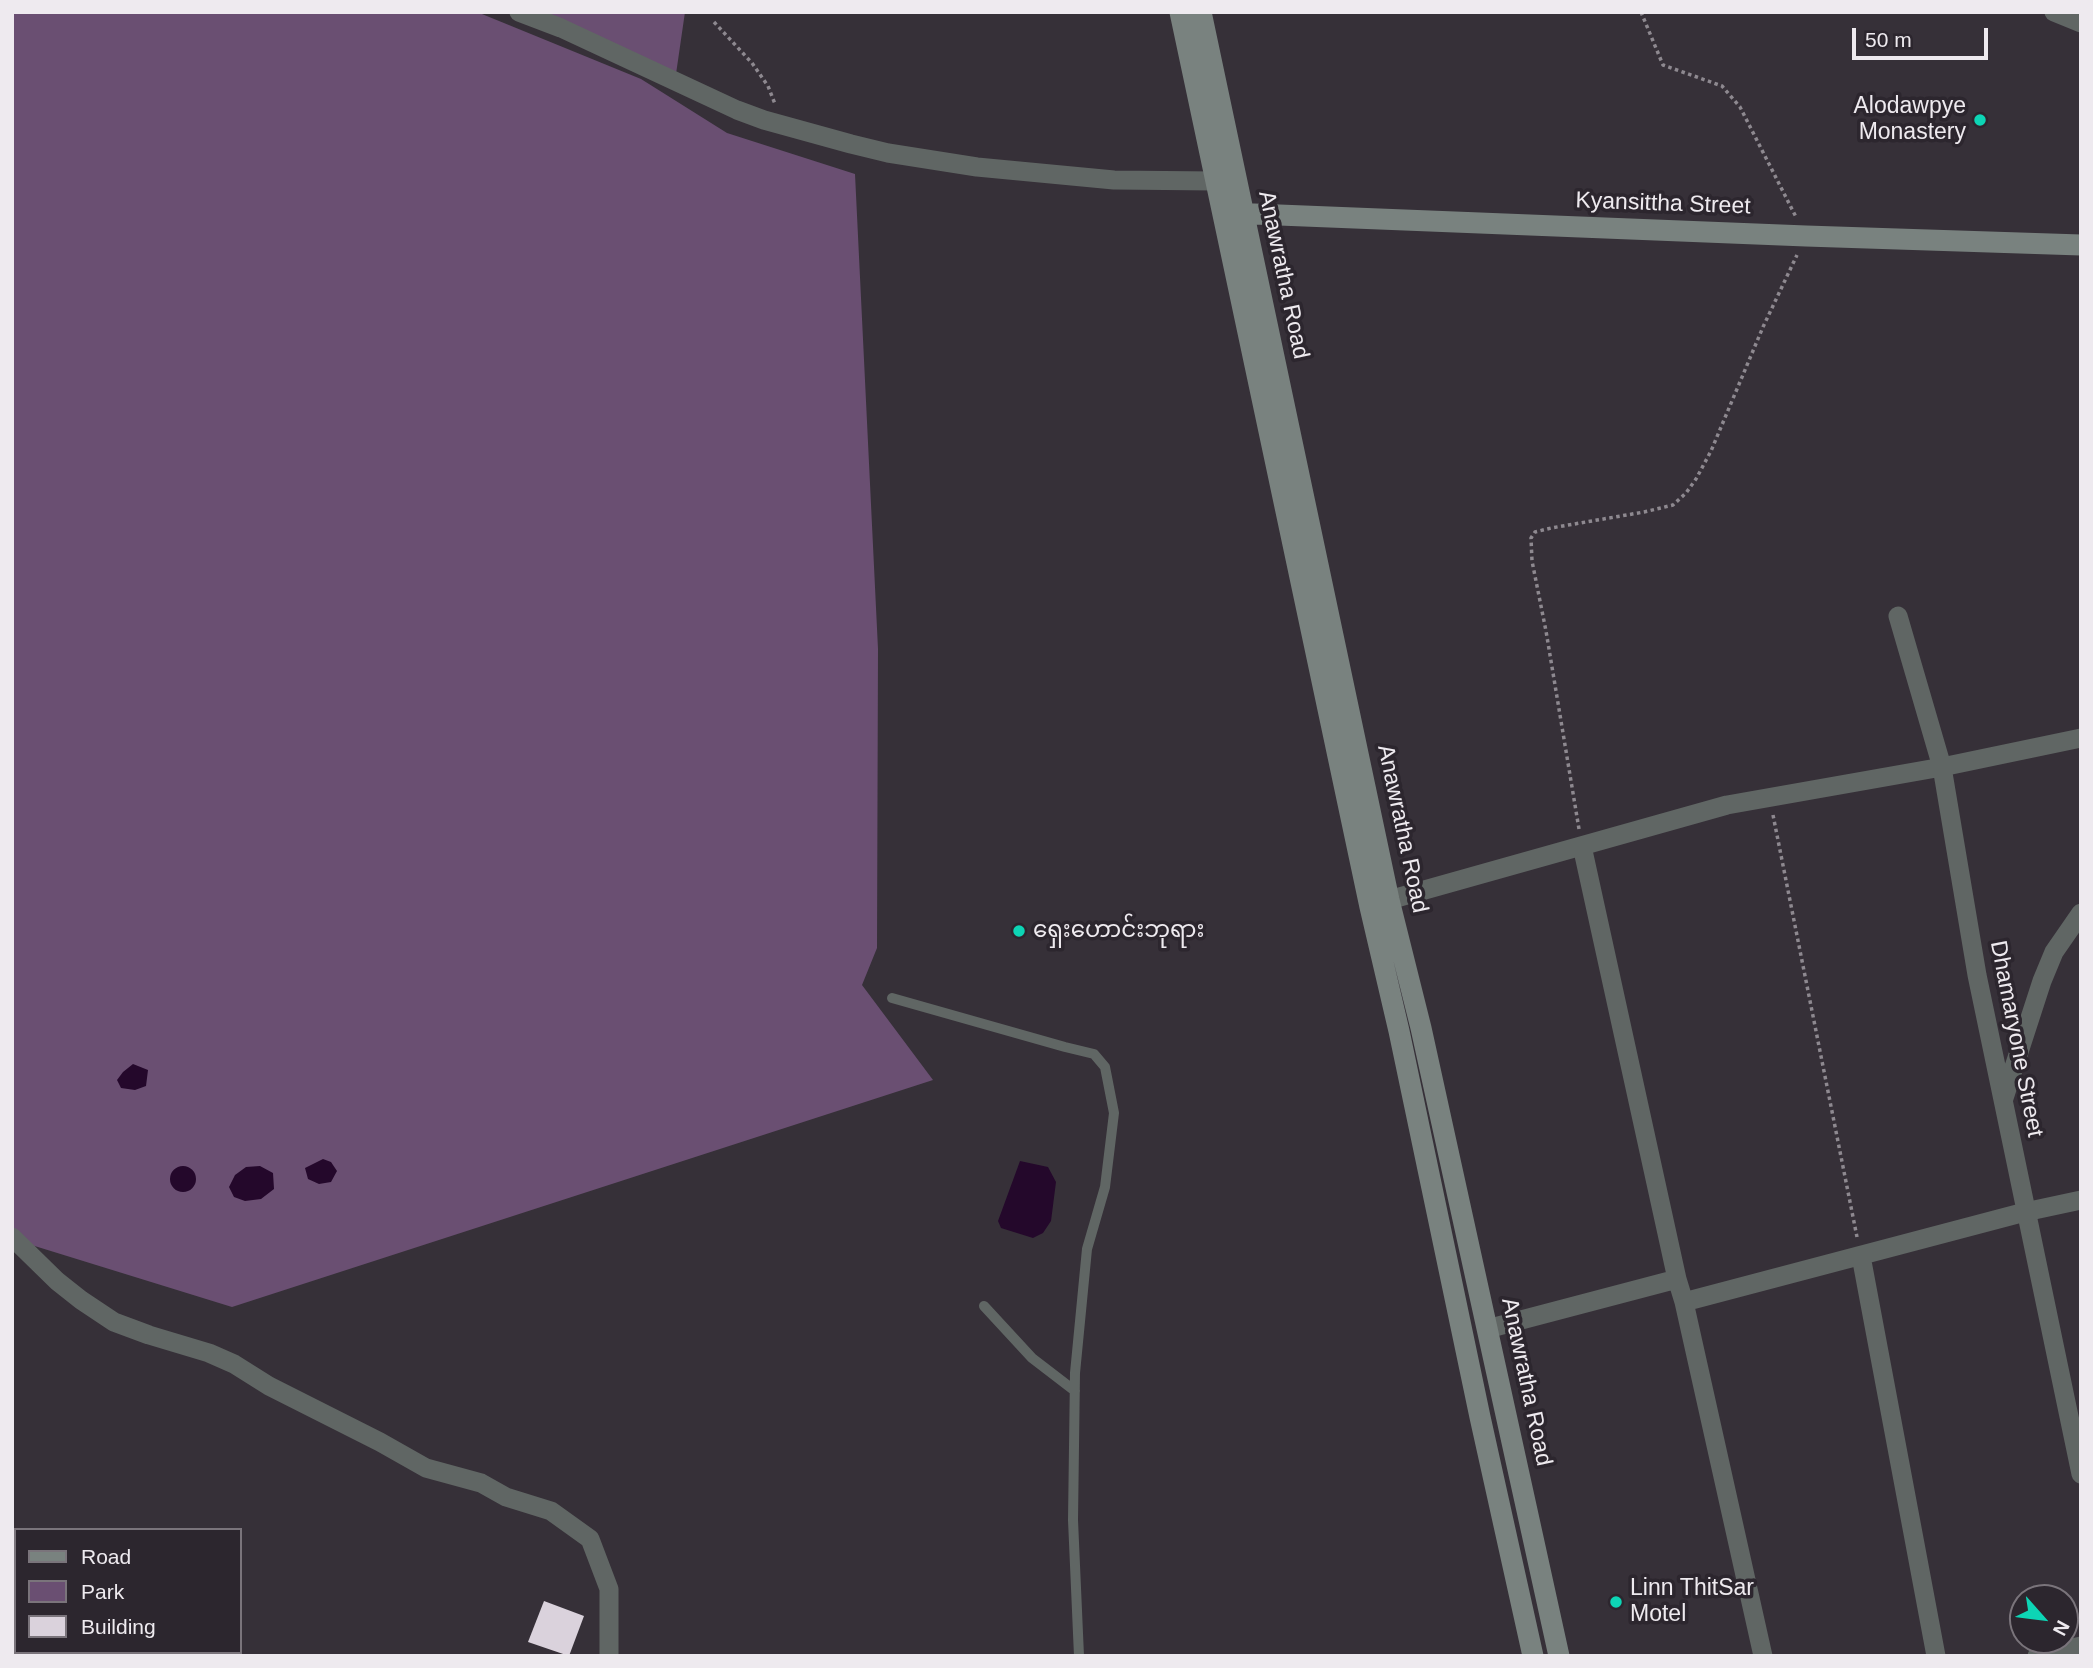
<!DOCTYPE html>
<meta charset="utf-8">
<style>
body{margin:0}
#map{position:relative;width:2093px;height:1668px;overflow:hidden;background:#363038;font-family:Arial,sans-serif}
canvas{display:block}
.frame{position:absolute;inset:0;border:14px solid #eeeaef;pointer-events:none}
.legend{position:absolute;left:14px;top:1528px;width:228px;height:126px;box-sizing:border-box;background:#2c262e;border:2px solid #7a747b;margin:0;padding:9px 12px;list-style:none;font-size:21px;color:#eeeaef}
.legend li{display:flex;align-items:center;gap:14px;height:35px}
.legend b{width:35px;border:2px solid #7a747b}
.north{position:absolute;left:2009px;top:1584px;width:70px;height:70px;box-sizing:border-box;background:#2c262e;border:2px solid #7a747b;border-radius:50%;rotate:118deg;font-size:19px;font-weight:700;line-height:28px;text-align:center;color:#eeeaef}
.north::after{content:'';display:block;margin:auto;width:24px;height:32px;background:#0dd5b5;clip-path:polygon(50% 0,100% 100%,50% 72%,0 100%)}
.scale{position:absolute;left:1852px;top:28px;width:136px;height:32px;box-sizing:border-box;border:4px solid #eeeaef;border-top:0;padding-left:9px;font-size:21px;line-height:24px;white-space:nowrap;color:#eeeaef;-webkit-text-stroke:5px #2c262e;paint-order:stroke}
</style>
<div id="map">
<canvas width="2093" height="1668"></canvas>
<div class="frame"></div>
<ul class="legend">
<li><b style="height:9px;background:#79827f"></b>Road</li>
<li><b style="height:19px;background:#6a4f72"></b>Park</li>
<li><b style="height:19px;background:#dad2dc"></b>Building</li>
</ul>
<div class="north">N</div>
<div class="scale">50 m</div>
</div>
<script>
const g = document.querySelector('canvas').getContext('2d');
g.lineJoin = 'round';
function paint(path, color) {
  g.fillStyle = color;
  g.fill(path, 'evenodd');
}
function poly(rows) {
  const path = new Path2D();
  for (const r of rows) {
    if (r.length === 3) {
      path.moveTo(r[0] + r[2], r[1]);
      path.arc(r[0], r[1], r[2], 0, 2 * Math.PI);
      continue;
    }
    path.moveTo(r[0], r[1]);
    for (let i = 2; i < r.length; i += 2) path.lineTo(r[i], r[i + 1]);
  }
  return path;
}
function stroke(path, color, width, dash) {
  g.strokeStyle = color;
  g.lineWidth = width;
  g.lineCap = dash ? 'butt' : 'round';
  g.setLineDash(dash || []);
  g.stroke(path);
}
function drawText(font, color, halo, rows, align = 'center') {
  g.font = font + ' Arial,"Noto Sans Myanmar",sans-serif';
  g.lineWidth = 7;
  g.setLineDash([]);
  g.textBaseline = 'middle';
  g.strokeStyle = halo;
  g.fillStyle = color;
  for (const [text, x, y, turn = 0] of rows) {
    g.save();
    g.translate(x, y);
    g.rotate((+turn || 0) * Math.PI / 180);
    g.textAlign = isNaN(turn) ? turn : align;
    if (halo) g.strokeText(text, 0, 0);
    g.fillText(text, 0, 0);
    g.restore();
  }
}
const green = poly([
 [12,12,477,12,641,79,727,133,855,174,878,649,877,948,862,985,933,1080,232,1307,12,1239],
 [534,12,685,12,676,74]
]);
const water = poly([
 [133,1064,148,1070,146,1086,135,1090,121,1088,117,1080,123,1072],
 [323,1159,331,1162,337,1171,331,1182,319,1184,308,1179,305,1168],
 [1020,1161,1048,1167,1056,1182,1051,1221,1043,1233,1033,1238,1001,1228,998,1221],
 [260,1166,273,1173,274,1189,261,1199,245,1201,234,1197,229,1187,235,1175,246,1167],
 [183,1179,13]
]);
const building = poly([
 [544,1601,584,1616,569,1656,528,1642]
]);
const path = poly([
 [1641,12,1663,65,1722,86,1740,107,1796,217],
 [714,22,752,63,768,86,775,104],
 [1773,815,1857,1237],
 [1579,829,1546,631,1532,561,1531,538,1535,532,1551,528,1644,512,1673,505,1686,493,1696,479,1711,451,1763,327,1797,255]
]);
const lane = poly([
 [892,998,1065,1047,1094,1054,1105,1067,1114,1113,1105,1187,1087,1249,1075,1373,1073,1520,1079,1656],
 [984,1306,1032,1358,1075,1391]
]);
const street = poly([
 [519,12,561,28,737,110,764,120,851,144,888,153,977,167,1114,180,1215,181],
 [2054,12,2081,23],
 [1898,616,1942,767,1977,975,2081,1474],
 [1582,846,1677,1279,1684,1302,1763,1656],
 [1389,900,1727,805,1942,767,2081,738],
 [2004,1098,2042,981,2054,952,2081,913],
 [12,1237,57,1281,81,1300,114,1322,149,1335,209,1353,234,1364,269,1386,380,1442,426,1468,481,1483,506,1497,551,1511,590,1539,609,1589,609,1656],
 [1861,1256,1936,1656],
 [1684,1302,2025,1212,2081,1200],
 [1487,1329,1677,1279],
 [2037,1656,2081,1646]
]);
const secondary = poly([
 [1180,12,1370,907,1399,1031,1480,1417,1533,1656],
 [1201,12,1389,900,1421,1028,1559,1656],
 [1229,213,1806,236,2081,245]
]);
const markers = [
 [1980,120,7,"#0dd5b5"],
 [1019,931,7,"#0dd5b5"],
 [1616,1602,7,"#0dd5b5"]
];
const poiNames = [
 ["Alodawpye",1966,107,"right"],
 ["Monastery",1966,133,"right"],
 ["ရှေးဟောင်းဘုရား",1033,931],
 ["Linn ThitSar",1630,1589],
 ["Motel",1630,1615]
];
const streetNames = [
 ["Kyansittha Street",1663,204,2],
 ["Anawratha Road",1283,275,78],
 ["Anawratha Road",1402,829,78],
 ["Dhamaryone Street",2016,1039,79],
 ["Anawratha Road",1526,1382,78]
];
paint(green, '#6a4f72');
paint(water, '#24082b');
paint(building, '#dad2dc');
stroke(path, '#8e8990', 3.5, [3.5, 3.5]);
stroke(lane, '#606664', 10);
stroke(street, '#606664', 19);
stroke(secondary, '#79827f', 21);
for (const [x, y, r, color] of markers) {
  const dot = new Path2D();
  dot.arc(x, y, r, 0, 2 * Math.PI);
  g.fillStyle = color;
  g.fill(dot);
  stroke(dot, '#2c262e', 2.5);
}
drawText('23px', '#eeeaef', '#2c262e', poiNames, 'left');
drawText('23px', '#eeeaef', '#2c262e', streetNames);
</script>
